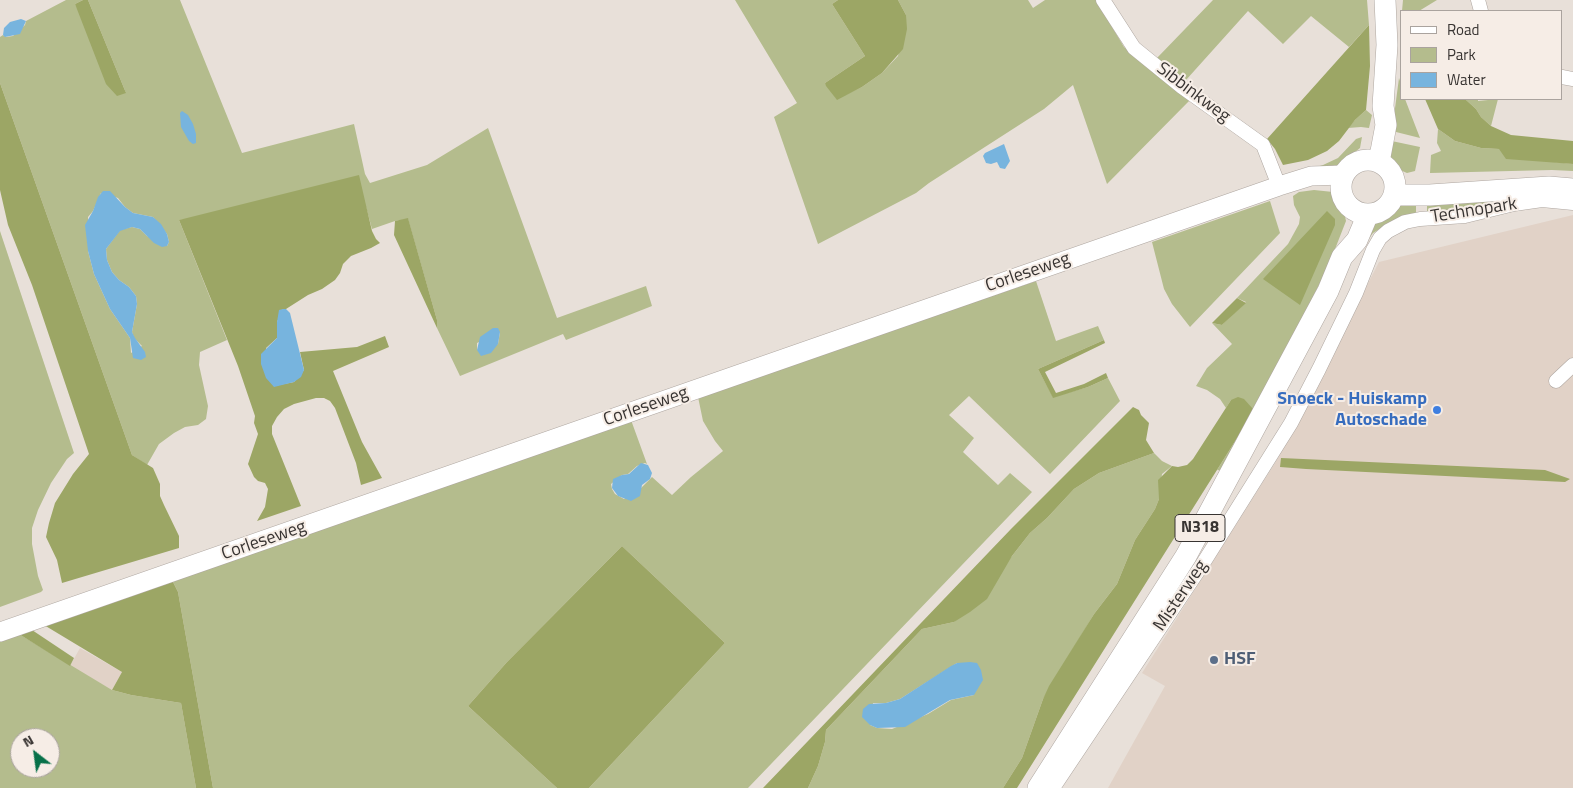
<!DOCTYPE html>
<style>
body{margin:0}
#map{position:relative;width:1573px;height:788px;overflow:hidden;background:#e8e0d9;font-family:"Titillium Web",sans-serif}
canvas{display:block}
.legend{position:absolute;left:1400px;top:10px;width:162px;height:90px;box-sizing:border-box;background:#f6ede6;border:1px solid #aaa39e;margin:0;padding:6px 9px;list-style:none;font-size:15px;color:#383432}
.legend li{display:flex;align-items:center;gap:10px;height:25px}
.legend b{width:25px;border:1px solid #aaa39e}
.north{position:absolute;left:10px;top:728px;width:50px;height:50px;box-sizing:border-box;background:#f6ede6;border:1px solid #aaa39e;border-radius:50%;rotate:330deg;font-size:14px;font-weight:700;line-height:20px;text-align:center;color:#383432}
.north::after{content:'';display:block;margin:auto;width:18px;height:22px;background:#077149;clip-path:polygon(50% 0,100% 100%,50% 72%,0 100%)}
</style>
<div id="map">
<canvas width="1573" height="788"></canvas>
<ul class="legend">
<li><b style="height:6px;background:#fff"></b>Road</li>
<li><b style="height:14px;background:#b4bc8d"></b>Park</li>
<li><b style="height:14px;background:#77b4de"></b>Water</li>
</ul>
<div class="north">N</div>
</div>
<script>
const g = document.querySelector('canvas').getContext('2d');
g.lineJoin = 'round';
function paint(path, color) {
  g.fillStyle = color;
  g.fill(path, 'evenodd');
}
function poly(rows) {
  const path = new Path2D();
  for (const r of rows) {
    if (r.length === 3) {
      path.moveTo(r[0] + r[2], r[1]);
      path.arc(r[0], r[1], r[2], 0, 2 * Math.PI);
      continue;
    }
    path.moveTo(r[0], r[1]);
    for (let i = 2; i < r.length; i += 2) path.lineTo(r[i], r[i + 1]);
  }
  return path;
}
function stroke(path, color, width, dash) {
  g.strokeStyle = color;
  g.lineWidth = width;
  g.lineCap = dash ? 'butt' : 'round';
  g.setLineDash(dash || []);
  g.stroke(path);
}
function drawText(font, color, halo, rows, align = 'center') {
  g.font = font + ' "Titillium Web",sans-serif';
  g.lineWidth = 4;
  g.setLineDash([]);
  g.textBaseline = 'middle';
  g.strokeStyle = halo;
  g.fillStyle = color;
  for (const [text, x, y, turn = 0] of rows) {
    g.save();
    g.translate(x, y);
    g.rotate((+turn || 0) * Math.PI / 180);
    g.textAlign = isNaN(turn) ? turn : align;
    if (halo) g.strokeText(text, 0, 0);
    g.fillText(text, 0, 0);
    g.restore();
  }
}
const built = poly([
 [1573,215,1573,788,1108,788,1165,686,1142,673,1275,463,1379,262],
 [80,648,122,672,112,690,70,666]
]);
const green = poly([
 [66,0,83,0,75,4,126,93,88,0,180,0,242,153,354,124,365,174,370,183,427,165,488,128,557,318,646,286,652,306,566,340,563,334,460,376,437,328,437,320,408,219,395,221,372,229,366,207,179,220,227,340,200,352,199,365,208,406,206,419,198,425,185,427,174,433,159,444,147,465,132,455,0,83,0,37,3,35,6,37,13,36,25,25,26,21],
 [101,193,118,198,125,207,133,213,153,217,167,234,169,242,167,246,147,236,140,229,132,227,120,230,106,249,107,260,112,272,119,280,129,287,136,296,137,304,132,332,134,338,142,346,131,353,130,338,110,309,94,274,88,251,88,217,93,211],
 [500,332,498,344,477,350,477,343],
 [735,0,838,0,832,4,865,56,825,83,837,99,862,87,882,73,898,56,906,15,898,0,1028,0,1033,8,1045,0,1096,0,1124,47,1191,99,1107,184,1073,85,1044,109,929,183,916,193,818,244,774,117,797,103],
 [1213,0,1367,0,1369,25,1349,47,1311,16,1283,44,1248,11,1186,80,1157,58],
 [1403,0,1437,0,1419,11,1402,11],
 [1399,78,1402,87,1402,99,1405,99,1420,138,1392,131],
 [1465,99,1478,99,1478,101,1498,99,1491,126,1481,117,1476,109],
 [1366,110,1372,115,1369,128,1361,127,1348,128,1355,120],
 [1438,129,1455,141,1481,148,1499,149,1545,161,1573,164,1573,171,1552,170,1430,173,1431,155,1441,151,1437,143],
 [1362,137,1360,148,1339,165,1307,170,1323,165,1338,158,1356,139],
 [1387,140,1420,147,1415,171,1407,173,1400,170,1396,165,1390,158],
 [1314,190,1333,192,1337,196,1343,207,1346,221,1328,267,1226,471,1217,470,1244,427,1231,400,1226,408,1220,399,1207,390,1196,386,1207,368,1232,344,1212,323,1222,325,1246,302,1237,298,1288,244,1299,224,1300,217,1294,205,1293,196,1299,192],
 [1522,195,1476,207,1427,213,1427,201],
 [1270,201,1280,233,1190,327,1172,304,1164,289,1152,242],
 [1416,202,1416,214,1389,223,1373,233,1365,244,1375,219,1385,215,1395,205],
 [0,231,74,453,67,459,51,483,38,510,32,528,32,544,38,576,43,590,41,592,0,607],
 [1036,281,1056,341,1098,326,1104,340,1038,369,1053,397,1088,387,1108,378,1120,401,1050,474,969,396,949,415,974,438,963,452,998,485,1010,473,1032,492,748,788,589,788,725,643,622,546,507,662,468,706,557,788,213,788,178,592,172,580,631,420,647,464,645,463,637,466,628,474,622,475,611,484,612,489,615,494,624,499,641,488,652,477,672,495,691,477,723,451,715,441,703,421,698,397],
 [1154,453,1162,461,1172,466,1162,474,1159,499,1155,509,1135,540,1117,584,1094,614,1043,699,1022,758,1003,788,808,788,818,766,825,742,826,730,922,629,954,622,1012,556,1030,533,1047,518,1074,489,1099,473],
 [957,663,974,695,951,700,928,714,892,729,877,728,870,725,873,703,886,703,900,699],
 [19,634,112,690,131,695,181,703,196,788,0,788,0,641],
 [20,738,50,738,50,768,20,768]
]);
const forest = poly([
 [83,0,88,0,126,93,117,96,106,84,75,4],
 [838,0,898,0,906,15,907,29,903,49,882,73,862,87,837,100,826,86,825,83,865,56,832,4],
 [1369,25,1370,66,1366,110,1355,120,1339,141,1327,151,1308,160,1283,165,1275,149,1267,139],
 [0,83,132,455,153,468,160,484,160,496,164,505,179,536,179,548,62,583,57,560,46,537,49,523,55,503,73,474,89,454,32,285,8,225,0,190],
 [1425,99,1465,99,1476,109,1481,117,1491,126,1511,135,1573,141,1573,164,1506,159,1499,149,1481,148,1455,141,1438,129],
 [359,175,372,231,376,239,380,243,371,248,351,256,343,264,340,273,335,280,322,289,308,295,286,309,283,309,277,322,277,338,266,348,274,386,294,382,304,370,300,352,357,347,385,336,389,347,333,371,362,442,382,478,361,485,356,463,335,408,330,401,324,398,316,398,294,404,284,409,277,417,272,426,272,434,301,506,257,521,265,507,268,489,265,483,258,481,254,477,248,464,258,434,254,423,255,416,238,366,179,220],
 [1327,211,1335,219,1335,225,1300,305,1263,279],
 [408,218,437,320,437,328,394,235,395,221],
 [1237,298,1246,303,1222,325,1212,323],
 [1104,340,1105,343,1045,372,1056,393,1084,384,1106,373,1108,378,1088,387,1053,398,1038,369],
 [1238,397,1244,399,1253,409,1244,427,1017,788,1003,788,1022,758,1043,699,1049,686,1094,614,1117,584,1135,540,1155,509,1159,499,1158,480,1172,466,1178,467,1187,465,1193,459,1231,400],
 [1133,407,1139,410,1141,415,1149,423,1146,440,1154,453,1099,473,1074,489,1047,518,1030,533,1012,556,987,599,970,612,954,622,922,629,826,730,825,742,818,766,808,788,763,788,1011,529],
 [1281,458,1545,470,1570,479,1565,482,1306,469,1280,467],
 [622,546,725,643,589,788,557,788,468,706,507,662],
 [172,580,178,592,213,788,196,788,181,703,131,695,112,690,122,672,44,625],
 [32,630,74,658,70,666,19,634]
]);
const water = poly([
 [21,19,26,21,20,34,5,37,3,35,4,28,10,22],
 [182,111,188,115,193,124,196,134,196,143,193,144,189,141,181,127,180,113],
 [1004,144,1010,161,1005,169,1000,168,997,162,991,164,986,163,983,156,985,153],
 [103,191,110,191,125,207,133,213,153,217,161,224,167,234,169,242,167,246,162,247,154,243,140,229,132,227,120,231,106,249,107,260,112,272,119,280,129,287,136,296,137,304,132,332,135,338,145,352,146,357,141,360,133,358,130,338,110,309,94,274,88,251,85,225,93,211,98,197],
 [283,309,286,309,290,313,304,370,301,377,294,382,274,387,266,378,261,364,261,354,277,338,277,322,279,310],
 [493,328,498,328,500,332,498,344,491,353,481,356,477,350,480,337],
 [641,463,648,465,652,473,650,479,642,485,640,496,631,501,618,496,612,488,613,479,622,475,629,474],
 [970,662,977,663,981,670,983,680,974,695,950,700,905,727,877,728,870,725,862,717,863,709,869,704,886,703,900,699,951,666,957,663]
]);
const minor = poly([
 [1103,0,1134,48,1182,87,1263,145,1279,186],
 [1478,0,1481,11],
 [1562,77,1573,79],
 [1556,381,1573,365],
 [1053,788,1202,565,1291,423,1319,369,1356,293,1373,250,1380,238,1388,231,1405,222,1420,219,1465,216,1514,204,1542,200,1573,203]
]);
const secondary = poly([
 [0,632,1279,186,1311,176,1344,175]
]);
const primary = poly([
 [1368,187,27],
 [1379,162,1386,125,1383,106,1387,45,1385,0],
 [1394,195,1430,195,1549,187,1573,189],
 [1038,788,1186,556,1328,291,1342,257,1357,240,1368,214]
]);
const markers = [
 [1437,410,5,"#3f7fe0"],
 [1214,660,5,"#5c6f8a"]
];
const shields = [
 [1200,528,50]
];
const shieldNames = [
 ["N318",1200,528]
];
const streetNames = [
 ["Sibbinkweg",1193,93,37],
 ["Technopark",1474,211,-9],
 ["Corleseweg",1028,273,-19],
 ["Corleseweg",646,407,-19],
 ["Corleseweg",264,541,-19],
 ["Misterweg",1181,596,-56]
];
const shopNames = [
 ["Snoeck - Huiskamp",1427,400],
 ["Autoschade",1427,421]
];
const serviceNames = [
 ["HSF",1224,660]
];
paint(built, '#e1d2c7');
paint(green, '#b4bc8d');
paint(forest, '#9ca665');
paint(water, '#77b4de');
stroke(minor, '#aea6a0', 15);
stroke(secondary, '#aea6a0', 20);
stroke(primary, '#aea6a0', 22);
stroke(minor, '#fff', 14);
stroke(secondary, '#fff', 19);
stroke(primary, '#fff', 21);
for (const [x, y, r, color] of markers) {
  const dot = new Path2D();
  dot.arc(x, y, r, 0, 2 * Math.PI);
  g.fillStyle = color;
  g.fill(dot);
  stroke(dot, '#f6ede6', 2);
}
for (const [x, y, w] of shields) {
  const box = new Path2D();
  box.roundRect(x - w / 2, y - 13.5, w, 27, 4);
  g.fillStyle = '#f6ede6';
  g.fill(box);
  stroke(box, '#383432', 1);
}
drawText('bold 16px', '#383432', null, shieldNames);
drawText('18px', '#383432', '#f6ede6', streetNames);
drawText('bold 18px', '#366cbe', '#f6ede6', shopNames, 'right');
drawText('bold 18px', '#4e5e75', '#f6ede6', serviceNames, 'left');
</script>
